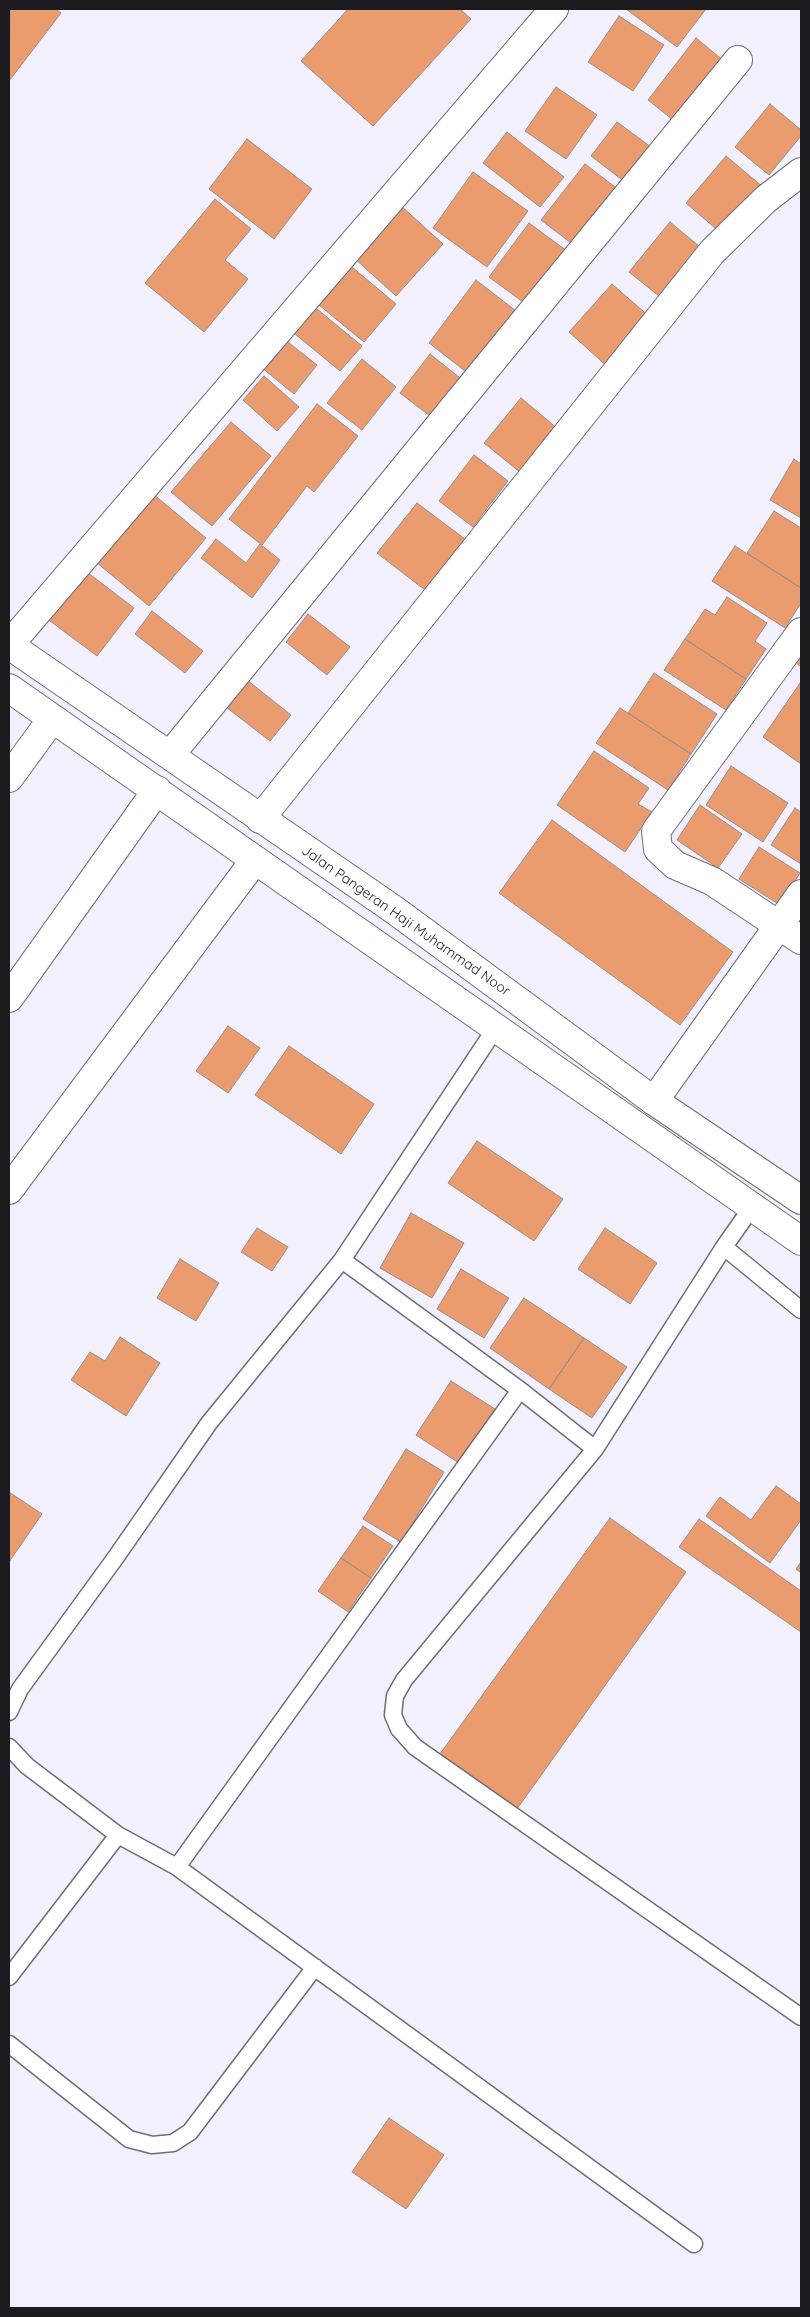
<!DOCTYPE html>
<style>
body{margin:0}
#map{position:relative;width:810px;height:2317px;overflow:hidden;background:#f2f0fd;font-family:Quicksand,sans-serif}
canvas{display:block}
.frame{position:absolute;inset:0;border:10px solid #1c1b1f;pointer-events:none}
</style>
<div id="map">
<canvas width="810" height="2317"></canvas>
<div class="frame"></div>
</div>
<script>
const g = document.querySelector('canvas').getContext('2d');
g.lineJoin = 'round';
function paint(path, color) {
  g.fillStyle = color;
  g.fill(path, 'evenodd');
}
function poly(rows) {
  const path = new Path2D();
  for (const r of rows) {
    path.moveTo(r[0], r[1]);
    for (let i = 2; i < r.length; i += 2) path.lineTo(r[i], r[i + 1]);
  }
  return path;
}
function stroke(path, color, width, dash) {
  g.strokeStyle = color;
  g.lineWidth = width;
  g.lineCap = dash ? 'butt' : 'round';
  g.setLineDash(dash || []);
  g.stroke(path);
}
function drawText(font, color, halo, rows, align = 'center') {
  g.font = font + ' Quicksand,sans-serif';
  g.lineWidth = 5;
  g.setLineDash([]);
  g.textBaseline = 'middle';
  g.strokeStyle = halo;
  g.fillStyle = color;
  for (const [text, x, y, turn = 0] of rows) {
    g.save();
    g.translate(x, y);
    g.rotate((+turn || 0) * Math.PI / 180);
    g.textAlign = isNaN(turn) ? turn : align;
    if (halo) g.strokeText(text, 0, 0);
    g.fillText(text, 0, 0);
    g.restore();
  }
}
const building = poly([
 [10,9,56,9,61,13,9,81,10,9],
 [348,9,460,9,471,19,373,126,301,61,348,9],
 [626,9,706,9,677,47,626,9],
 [619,16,664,45,633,91,588,62,619,16],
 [696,38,724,61,677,123,648,100,696,38],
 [556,87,597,115,566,159,525,131,556,87],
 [770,104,801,130,801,136,769,175,735,147,770,104],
 [617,122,651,147,625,182,591,156,617,122],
 [507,132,564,177,540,207,483,163,507,132],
 [247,139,312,189,274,239,209,189,247,139],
 [726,156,763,187,722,234,686,203,726,156],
 [585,164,619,190,575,246,541,220,585,164],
 [473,172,528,211,487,267,433,228,473,172],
 [215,199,251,229,225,260,248,279,204,332,145,283,215,199],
 [400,205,443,244,396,296,353,257,400,205],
 [670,222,705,251,664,300,629,272,670,222],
 [529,223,571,254,531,308,489,277,529,223],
 [352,267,396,304,364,342,319,305,352,267],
 [476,280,516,311,469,374,429,343,476,280],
 [612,284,652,319,609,368,569,332,612,284],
 [311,304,362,346,340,371,289,329,311,304],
 [279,335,317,365,294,394,256,363,279,335],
 [430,354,460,378,430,416,400,393,430,354],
 [362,359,396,387,362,430,327,403,362,359],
 [264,376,299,407,277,431,243,400,264,376],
 [521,398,558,429,521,473,484,443,521,398],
 [317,404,358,436,314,492,307,486,262,545,229,519,317,404],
 [231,422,271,456,212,526,171,492,231,422],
 [474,455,508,481,473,527,439,501,474,455],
 [794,459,801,464,801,518,770,500,794,459],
 [147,489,206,538,149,606,90,557,147,489],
 [417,503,465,539,425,590,377,553,417,503],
 [774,511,801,528,801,588,747,553,774,511],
 [216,539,246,563,260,544,280,560,252,598,201,558,216,539],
 [735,546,801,588,801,603,785,628,712,581,735,546],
 [79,566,134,608,97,656,42,615,79,566],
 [727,597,767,623,755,641,766,649,746,679,685,639,705,609,715,615,727,597],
 [152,611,203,651,185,673,135,634,152,611],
 [308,614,350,647,327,675,286,642,308,614],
 [685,639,746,679,726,710,664,670,685,639],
 [801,652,801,667,794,661,801,652],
 [654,673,717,714,691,754,628,713,654,673],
 [247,680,291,715,270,741,226,707,247,680],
 [800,683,801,684,801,764,763,737,800,683],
 [620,708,691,754,668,790,596,743,620,708],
 [594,751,649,788,638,804,652,812,625,852,557,805,594,751],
 [731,766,788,803,763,842,706,805,731,766],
 [700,805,742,834,718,868,677,840,700,805],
 [795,808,801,812,801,864,771,845,795,808],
 [552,820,733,952,680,1025,499,893,552,820],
 [759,847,800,873,780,905,739,879,759,847],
 [228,1026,260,1048,228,1093,196,1071,228,1026],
 [289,1046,374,1104,341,1154,255,1095,289,1046],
 [477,1141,563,1199,534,1241,448,1183,477,1141],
 [411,1213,464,1243,432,1298,380,1268,411,1213],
 [257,1228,288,1247,272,1271,241,1252,257,1228],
 [605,1228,657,1263,630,1304,578,1269,605,1228],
 [180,1259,219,1283,196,1321,157,1298,180,1259],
 [461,1269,509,1298,484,1338,437,1309,461,1269],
 [524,1298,584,1338,549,1389,490,1348,524,1298],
 [120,1337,160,1363,126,1416,71,1380,90,1352,105,1361,120,1337],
 [584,1338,627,1367,592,1418,549,1389,584,1338],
 [451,1381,495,1409,459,1463,416,1435,451,1381],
 [406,1449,444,1472,401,1542,363,1519,406,1449],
 [776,1486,801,1504,801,1520,770,1563,706,1516,720,1497,751,1520,776,1486],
 [9,1492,42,1514,9,1562,9,1492],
 [610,1518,686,1572,517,1809,440,1754,610,1518],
 [699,1519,801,1591,801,1632,679,1547,699,1519],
 [363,1526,393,1546,371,1578,341,1558,363,1526],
 [341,1558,371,1578,348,1612,318,1591,341,1558],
 [801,1562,801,1573,796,1569,801,1562],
 [389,2118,444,2155,406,2209,352,2172,389,2118]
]);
const service = poly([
 [752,1207,724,1247,595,1449,404,1680,395,1696,393,1715,399,1729,415,1747,801,2017],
 [724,1247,801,1310],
 [342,1260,520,1390,595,1449],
 [9,1712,20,1689,116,1557,209,1423,342,1260,495,1029],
 [9,1747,27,1766,118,1835,177,1867,694,2244],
 [177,1867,520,1390],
 [9,1977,118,1835],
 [9,2044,129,2139,152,2145,173,2143,190,2132,315,1967]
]);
const minor = poly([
 [801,632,656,831,658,849,675,865,712,881,801,940],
 [9,645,554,9],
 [170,755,738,60],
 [9,778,52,719],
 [260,819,712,252,766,199,801,172],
 [9,998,157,790],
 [654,1101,801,894],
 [9,1190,255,860]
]);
const primary = poly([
 [9,645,393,909,654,1101,801,1200],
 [9,688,801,1241]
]);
const streetNames = [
 ["Jalan Pangeran Haji Muhammad Noor",406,921,35]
];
paint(building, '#eb9c6e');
stroke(building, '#9a8e88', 1);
stroke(service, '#6f6d78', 19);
stroke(minor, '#6f6d78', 30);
stroke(primary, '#6f6d78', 30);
stroke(service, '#fff', 16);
stroke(minor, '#fff', 28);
stroke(primary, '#fff', 28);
drawText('14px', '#1c1b1f', '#fff', streetNames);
</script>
